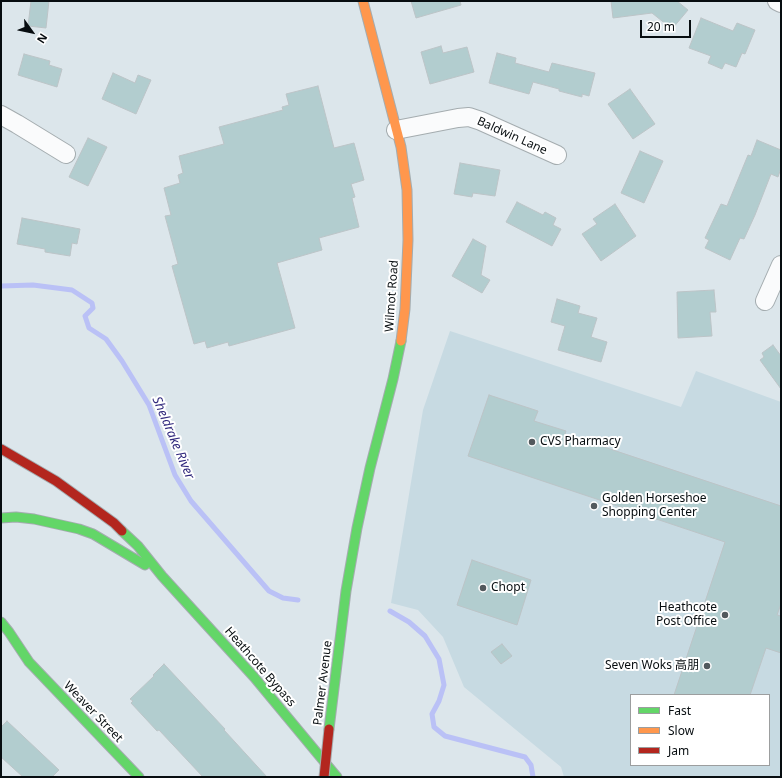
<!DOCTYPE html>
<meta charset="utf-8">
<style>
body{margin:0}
#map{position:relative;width:782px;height:778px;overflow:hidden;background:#dce6eb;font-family:"Noto Sans",sans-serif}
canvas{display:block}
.frame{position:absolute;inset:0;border:2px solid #070d10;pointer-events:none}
.legend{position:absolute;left:630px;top:694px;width:140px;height:72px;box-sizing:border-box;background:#fff;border:1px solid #9c9e9f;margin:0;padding:5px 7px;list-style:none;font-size:12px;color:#070d10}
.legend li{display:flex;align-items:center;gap:8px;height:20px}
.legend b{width:20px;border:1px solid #9c9e9f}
.north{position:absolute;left:12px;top:12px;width:40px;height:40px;-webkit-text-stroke:3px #fff;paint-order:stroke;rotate:123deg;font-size:11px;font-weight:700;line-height:16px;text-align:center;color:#070d10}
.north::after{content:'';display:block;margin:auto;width:14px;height:18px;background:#070d10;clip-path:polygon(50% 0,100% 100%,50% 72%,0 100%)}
.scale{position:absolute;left:640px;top:20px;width:51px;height:18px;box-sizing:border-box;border:2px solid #070d10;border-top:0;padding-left:5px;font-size:12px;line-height:14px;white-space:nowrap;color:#070d10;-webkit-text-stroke:3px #fff;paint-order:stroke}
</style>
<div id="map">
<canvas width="782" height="778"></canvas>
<div class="frame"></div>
<ul class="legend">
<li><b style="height:5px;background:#63d668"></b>Fast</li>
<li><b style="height:5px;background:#ff974d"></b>Slow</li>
<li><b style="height:5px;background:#b3261e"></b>Jam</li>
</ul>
<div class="north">N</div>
<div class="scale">20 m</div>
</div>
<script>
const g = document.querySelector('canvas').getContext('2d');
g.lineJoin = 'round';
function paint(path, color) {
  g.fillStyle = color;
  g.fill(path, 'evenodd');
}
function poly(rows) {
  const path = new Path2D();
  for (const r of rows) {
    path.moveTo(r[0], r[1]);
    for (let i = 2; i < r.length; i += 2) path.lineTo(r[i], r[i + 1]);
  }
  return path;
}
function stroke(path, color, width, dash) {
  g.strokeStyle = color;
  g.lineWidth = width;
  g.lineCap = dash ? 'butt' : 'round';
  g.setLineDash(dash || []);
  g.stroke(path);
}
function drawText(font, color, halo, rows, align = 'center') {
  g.font = font + ' "Noto Sans","Noto Sans SC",sans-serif';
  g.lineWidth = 4;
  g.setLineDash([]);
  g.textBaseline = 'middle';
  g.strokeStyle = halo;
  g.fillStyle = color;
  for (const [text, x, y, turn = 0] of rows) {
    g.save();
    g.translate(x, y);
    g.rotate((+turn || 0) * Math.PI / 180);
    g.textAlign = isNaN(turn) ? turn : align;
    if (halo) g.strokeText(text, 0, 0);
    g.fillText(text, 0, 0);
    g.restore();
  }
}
const built = poly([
 [450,331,681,407,696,371,781,402,781,777,564,777,561,767,464,687,443,637,418,610,391,603,423,410],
 [631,695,769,695,769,765,631,765]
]);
const stream = poly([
 [1,286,33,285,72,290,92,303,93,308,85,316,89,328,106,339,122,361,149,405,175,475,191,501,269,591,283,598,298,600],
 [390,611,409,622,425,636,439,659,444,685,439,701,432,714,434,727,445,736,525,757,531,765,533,777]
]);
const building = poly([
 [31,1,49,1,46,28,28,26,31,1],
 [411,1,460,1,461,5,416,18,411,1],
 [611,1,677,1,688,10,672,29,652,13,613,18,611,1],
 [701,18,733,31,737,23,755,30,745,54,742,53,736,67,725,63,722,69,708,63,711,56,689,48,701,18],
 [441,46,443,53,467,47,474,72,430,84,421,52,441,46],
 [497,53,516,58,515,63,549,72,552,63,595,73,589,96,582,94,582,97,559,91,559,89,533,82,529,94,489,83,497,53],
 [24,54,50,61,49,65,62,69,57,87,18,75,24,54],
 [113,73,135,83,138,75,151,80,136,114,102,99,113,73],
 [318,86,334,148,354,143,364,180,351,184,355,197,352,198,359,227,319,238,322,250,277,263,295,328,229,346,228,342,207,348,205,341,194,344,172,266,178,264,165,216,171,215,164,188,180,183,178,175,183,173,179,156,224,144,219,127,283,110,282,107,289,105,286,94,318,86],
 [630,89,655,124,633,139,608,104,630,89],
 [88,138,107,147,88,186,69,177,88,138],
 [757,140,781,150,781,168,778,177,771,174,755,215,744,239,740,238,730,260,705,248,709,240,705,238,721,204,727,206,748,155,751,156,757,140],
 [640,151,663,161,644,203,621,193,640,151],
 [460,163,500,170,495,196,473,193,472,197,454,194,460,163],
 [517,202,543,215,545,212,556,218,553,225,561,229,552,246,506,222,517,202],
 [615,204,636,236,601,261,582,234,597,224,593,219,615,204],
 [22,218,80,229,77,244,72,243,70,256,45,252,45,249,17,244,22,218],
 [473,239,486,246,481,275,490,280,482,293,452,276,473,239],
 [714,290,716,312,710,312,712,336,678,338,677,292,714,290],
 [557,299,580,306,578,313,597,318,591,337,607,342,601,362,558,350,565,326,551,322,557,299],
 [773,345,781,356,781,389,760,360,764,357,762,353,773,345],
 [489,395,538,411,534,421,566,431,565,434,781,506,781,604,777,615,781,616,781,653,766,648,750,695,674,695,725,542,468,456,489,395],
 [472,560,531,580,517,625,457,605,472,560],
 [502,644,512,656,501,664,491,652,502,644],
 [164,664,225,729,224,730,267,777,203,777,159,730,157,731,131,703,133,701,130,699,154,676,153,675,164,664],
 [7,721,59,770,52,777,23,777,1,757,1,727,7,721]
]);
const street = poly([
 [777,1,781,3],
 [1,115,17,124,66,154],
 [396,130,458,118,469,117,481,121,557,155],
 [765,301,781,265]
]);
const fast = poly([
 [1,518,16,517,34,519,79,529,93,534,145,565],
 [122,531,138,546,162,576,254,677,337,777],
 [1,622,9,632,29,662,139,777],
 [329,729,346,591,357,528,370,468,393,379,401,341]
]);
const slow = poly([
 [363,1,401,147,407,190,408,240,405,309,401,341]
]);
const jam = poly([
 [1,449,56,481,114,523,122,531]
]);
const jamBridge = poly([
 [324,777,329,729]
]);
const markers = [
 [532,442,4,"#52595d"],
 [594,506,4,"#52595d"],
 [483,588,4,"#52595d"],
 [725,615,4,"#52595d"],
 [707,666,4,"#52595d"]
];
const streetNames = [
 ["Baldwin Lane",512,136,24],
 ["Wilmot Road",392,296,-86],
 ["Heathcote Bypass",260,667,49],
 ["Palmer Avenue",323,683,-83],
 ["Weaver Street",93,712,46]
];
const poiNames = [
 ["CVS Pharmacy",540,442],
 ["Golden Horseshoe",602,499],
 ["Shopping Center",602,513],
 ["Chopt",491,588],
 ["Heathcote",717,608,"right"],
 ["Post Office",717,622,"right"],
 ["Seven Woks 高朋",699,666,"right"]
];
const waterNames = [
 ["Sheldrake River",173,438,67]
];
paint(built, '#c7dae2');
stroke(stream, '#bac1f6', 5);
paint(building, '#b2cdcf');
stroke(building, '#bcc4c7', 1);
stroke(street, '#a4acaf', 20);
stroke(fast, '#a4acaf', 11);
stroke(slow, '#a4acaf', 11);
stroke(jam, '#a4acaf', 11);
stroke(street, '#fafbfc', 18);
stroke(fast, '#63d668', 9);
stroke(slow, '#ff974d', 9);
stroke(jam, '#b3261e', 9);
stroke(jamBridge, '#a4acaf', 11, []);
stroke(jamBridge, '#b3261e', 9);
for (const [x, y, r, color] of markers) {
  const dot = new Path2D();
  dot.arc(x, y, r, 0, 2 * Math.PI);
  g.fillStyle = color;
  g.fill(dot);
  stroke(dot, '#fff', 1.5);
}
drawText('12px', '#070d10', '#fff', streetNames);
drawText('12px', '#070d10', '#fff', poiNames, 'left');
drawText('italic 13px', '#322a7d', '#fff', waterNames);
</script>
